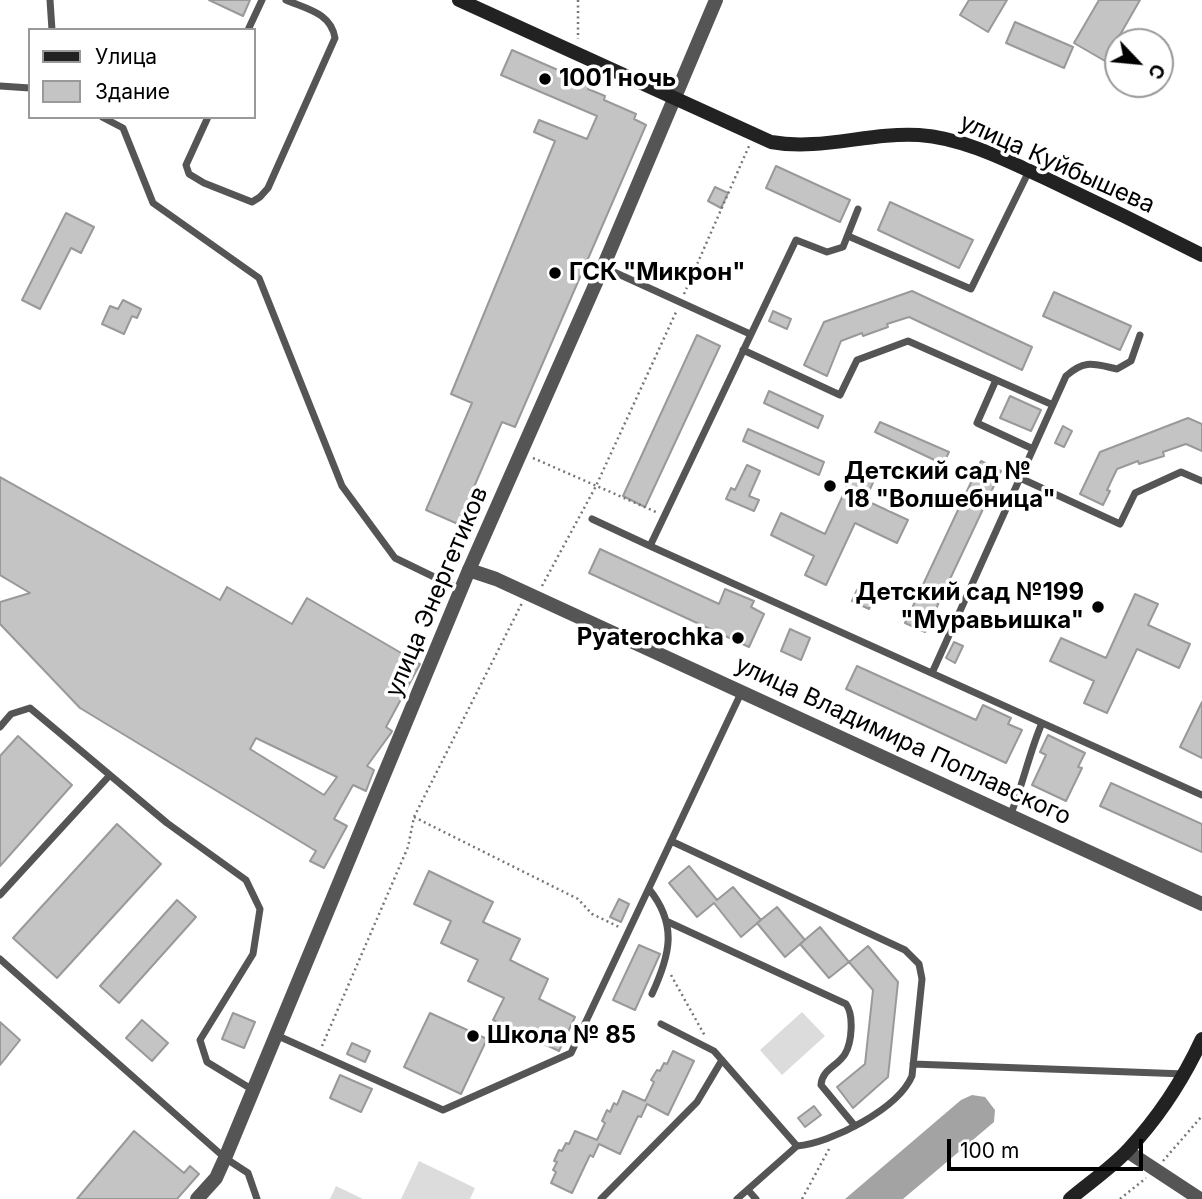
<!DOCTYPE html>
<html>
<head>
<meta charset="utf-8">
<style>
  body { margin:0 }
  #map { position:relative; width:1202px; height:1199px; overflow:hidden; background:#fff; font-family:Inter,sans-serif }
  canvas { display:block }
  .legend { position:absolute; left:28px; top:28px; width:228px; height:91px; box-sizing:border-box; background:#fff; border:2px solid #999; margin:0; padding:9px 12px; list-style:none; font-size:21px; color:#000 }
  .legend li { display:flex; align-items:center; gap:14px; height:35px }
  .legend b { width:35px; border:2px solid #999 }
  .north { position:absolute; left:1104px; top:28px; width:70px; height:70px; box-sizing:border-box; background:#fff; border:2px solid #999; border-radius:50%; rotate:116deg; font-size:19px; font-weight:700; line-height:28px; text-align:center; color:#000 }
  .north::after { content:''; display:block; margin:auto; width:24px; height:32px; background:#000; clip-path:polygon(50% 0,100% 100%,50% 72%,0 100%) }
  .scale { position:absolute; left:947px; top:1139px; width:196px; height:32px; box-sizing:border-box; border:4px solid #000; border-top:0; padding-left:9px; font-size:21px; line-height:24px; white-space:nowrap; color:#000; -webkit-text-stroke:5px #fff; paint-order:stroke }
</style>
</head>
<body>
<div id="map">
<canvas width="1202" height="1199"></canvas>
<ul class="legend">
<li><b style="height:9px;background:#222"></b>Улица</li>
<li><b style="height:19px;background:#c4c4c4"></b>Здание</li>
</ul>
<div class="north">С</div>
<div class="scale">100 m</div>
</div>
<script>
const ctx = document.querySelector('canvas').getContext('2d');
ctx.lineJoin = 'round';
function fillPath(path, color) { ctx.fillStyle = color; ctx.fill(path, 'evenodd'); }
function strokePath(path, color, width, dash) { ctx.strokeStyle = color; ctx.lineWidth = width; ctx.lineCap = dash ? 'butt' : 'round'; ctx.setLineDash(dash || []); ctx.stroke(path); }
function label(font, color, halo, rows, align = 'center') {
  ctx.font = font + ' Inter,sans-serif'; ctx.lineWidth = 7; ctx.setLineDash([]); ctx.textBaseline = 'middle'; ctx.strokeStyle = halo; ctx.fillStyle = color; for (const [text, x, y, turn = 0] of rows) {
    ctx.save(); ctx.translate(x, y); ctx.rotate((+turn || 0) * Math.PI / 180); ctx.textAlign = isNaN(turn) ? turn : align; if (halo) ctx.strokeText(text, 0, 0); ctx.fillText(text, 0, 0); ctx.restore();
  }
}
fillPath(new Path2D(`
  M802 1012 825 1036 782 1075 760 1050Z
  M419 1161 475 1188 470 1199H401Z
  M336 1186 363 1199H330Z`), '#dcdcdc');
fillPath(new Path2D(`
  M972 1095 985 1097 995 1110 994 1122 903 1199H845L961 1100Z`), '#a3a3a3');
const building = new Path2D(`
  M209 0H250L243 16Z
  M969 0H1007L988 32 960 15Z
  M1099 0H1140L1105 61 1074 43Z
  M1015 22 1073 47 1064 68 1006 43Z
  M512 50 590 84 588 89 605 96 604 100 636 114 634 119 646 125 515 427 502 422 458 524 426 510 472 403 451 394 555 141 534 132 539 120 587 139 597 116 501 75Z
  M776 166 850 200 840 222 766 188Z
  M715 187 728 193 721 208 708 201Z
  M890 202 973 240 959 268 878 230Z
  M66 213 94 227 81 253 71 248 40 309 22 300Z
  M912 291 1032 347 1022 370 909 317 887 324 888 327 863 336 862 333 841 341 827 376 804 365 824 322Z
  M1054 292 1131 326 1120 350 1043 316Z
  M123 300 141 309 137 318 132 316 124 334 102 324 110 306 118 309Z
  M773 311 791 319 787 329 769 321Z
  M697 335 720 346 645 507 623 496Z
  M769 391 823 416 818 428 764 403Z
  M1010 396 1041 410 1031 431 1000 418Z
  M1188 418 1202 424V451L1186 444 1163 452 1164 456 1139 464 1138 461 1117 469 1107 490 1110 491 1103 505 1080 494 1100 452Z
  M880 422 949 452 943 464 875 432Z
  M1063 426 1072 431 1064 447 1055 443Z
  M748 429 824 462 819 475 743 441Z
  M981 461 1001 471 925 632 905 623Z
  M747 465 760 471 749 496 759 500 754 511 726 499 731 488 735 490Z
  M856 467 876 476 865 500 908 520 897 543 855 523 826 585 805 575 814 556 771 535 781 513 825 534Z
  M0 477 220 600 227 587 292 624 307 598 420 664 386 727 392 731 391 733 367 766 374 770 366 791 353 785 334 819 347 826 324 868 310 861 316 851 80 708 0 624V602L30 593 0 575ZM256 738 337 777 324 795 250 749Z
  M600 549 719 604 725 589 754 601 751 607 764 614 749 647 589 573Z
  M857 590 874 598 869 609 852 601Z
  M1135 594 1158 604 1148 625 1190 644 1179 668 1137 649 1107 713 1084 703 1094 681 1050 661 1061 638 1106 658Z
  M790 629 810 638 801 660 781 651Z
  M954 642 963 646 955 663 946 658Z
  M857 666 976 720 983 705 1011 718 1008 724 1022 730 1006 763 846 689Z
  M1202 702V758L1180 747Z
  M1048 735 1085 753 1078 767 1082 768 1066 801 1032 785 1046 755 1040 752Z
  M18 736 72 785 0 866V756Z
  M1111 783 1202 824V852L1100 806Z
  M117 824 161 864 57 978 13 938Z
  M689 866 717 900 733 887 761 920 741 937 714 903 697 917 669 883Z
  M429 871 493 902 483 922 520 939 510 960 548 979 539 999 575 1017 559 1051 493 1020 504 998 468 981 478 960 441 943 451 921 414 904Z
  M619 899 629 904 621 922 610 917Z
  M177 900 196 917 119 1003 100 986Z
  M777 907 805 940 785 957 757 923Z
  M820 927 849 962 829 978 800 944Z
  M639 945 660 954 635 1010 613 1000Z
  M868 946 898 982 888 1077 853 1108 837 1087 865 1064 873 990 849 962Z
  M233 1013 255 1022 244 1048 222 1039Z
  M430 1013 487 1039 461 1094 404 1067Z
  M142 1020 168 1043 152 1061 126 1038Z
  M0 1022 20 1040 0 1065Z
  M352 1043 370 1051 365 1062 347 1054Z
  M673 1051 694 1061 668 1115 647 1104 641 1117 638 1116 620 1154 599 1144 593 1157 590 1155 572 1193 551 1183 556 1172 553 1170 557 1162 554 1161 559 1150 562 1151 566 1143 569 1144 575 1131 597 1140 605 1123 602 1121 607 1110 610 1112 614 1103 617 1105 623 1091 645 1101 654 1082 651 1080 657 1070 660 1071 664 1063 667 1064Z
  M340 1075 372 1089 361 1112 330 1098Z
  M814 1106 821 1115 805 1127 798 1118Z
  M134 1131 184 1173 190 1166 199 1174 177 1199H77Z`);
fillPath(building, '#c4c4c4');
strokePath(building, '#999', 2);
strokePath(new Path2D(`
  M578 0V39
  M684 294 749 146
  M533 458 656 512
  M542 586 596 486 677 310
  M414 817 578 899 592 914 619 927
  M671 975 705 1036
  M322 1046 408 847 414 817 522 603
  M1163 1161 1202 1116
  M802 1199 829 1149
  M1120 1199 1146 1178`), '#777', 2.5, [2, 3.5]);
strokePath(new Path2D(`
  M50 0 52 30
  M248 30 262 0
  M0 86 30 88
  M102 117 123 128 153 203 259 278 342 486 395 558 461 590
  M208 117 186 165 189 174 204 183 252 202 260 197 268 188 335 38C331 13 307 9 286 0
  M848 236 971 289 1029 171
  M603 267 750 334
  M743 350 840 395 857 360 908 341 1053 405
  M996 380 977 423 1033 449
  M1020 478 1120 524 1135 493 1181 472 1202 481
  M592 519 650 546 796 240 827 252 843 247 858 209
  M650 546 1202 795
  M932 673 1066 376C1085 359 1094 364 1117 369L1131 361 1140 335
  M0 727 11 714 30 708 167 823 246 880 260 909 253 954 200 1040 207 1062 253 1090
  M1010 816C1023 785 1029 753 1042 723
  M649 889C678 925 670 955 652 994
  M0 895 110 775
  M666 921 846 1004C854 1015 852 1042 845 1054 838 1066 822 1069 821 1085L855 1126
  M0 959 225 1158 248 1173 257 1199
  M661 1024 714 1051 797 1146C831 1143 898 1109 912 1076L922 979 919 964 905 950 671 841
  M276 1035 443 1110 571 1053 742 691
  M913 1064 1185 1074
  M748 1190 756 1199
  M601 1199 697 1102 722 1060
  M737 1199 797 1146`), '#555', 7);
strokePath(new Path2D(`
  M1127 1151 1200 1199
  M197 1199 216 1178 225 1158 469 570 603 267 716 0`), '#555', 14);
strokePath(new Path2D(`
  M469 570 496 579 1202 904`), '#555', 14);
strokePath(new Path2D(`
  M459 0 771 142C821 151 869 132 919 135 964 138 1008 161 1049 180 1100 204 1151 229 1202 255
  M1070 1199C1089 1183 1111 1168 1128 1150 1159 1117 1183 1080 1202 1039`), '#222', 14);
for (const [x, y, r, color] of [
  [545,79,7,"#000"],
  [555,273,7,"#000"],
  [830,486,7,"#000"],
  [1098,607,7,"#000"],
  [738,638,7,"#000"],
  [473,1036,7,"#000"]
]) { const dot = new Path2D(); dot.arc(x, y, r, 0, 2 * Math.PI); ctx.fillStyle = color; ctx.fill(dot); strokePath(dot, '#fff', 2.5); }
label('bold 24px', '#000', '#fff', [
  ["1001 ночь",559,79],
  ["ГСК \"Микрон\"",569,273],
  ["Детский сад №",844,472],
  ["18 \"Волшебница\"",844,500],
  ["Детский сад №199",1084,593,"right"],
  ["\"Муравьишка\"",1084,621,"right"],
  ["Pyaterochka",724,638,"right"],
  ["Школа № 85",487,1036]
], 'left');
label('24px', '#000', '#fff', [
  ["улица Куйбышева",1057,164,24],
  ["улица Энергетиков",437,592,-67],
  ["улица Владимира Поплавского",903,741,25]
]);
</script>
</body>
</html>
